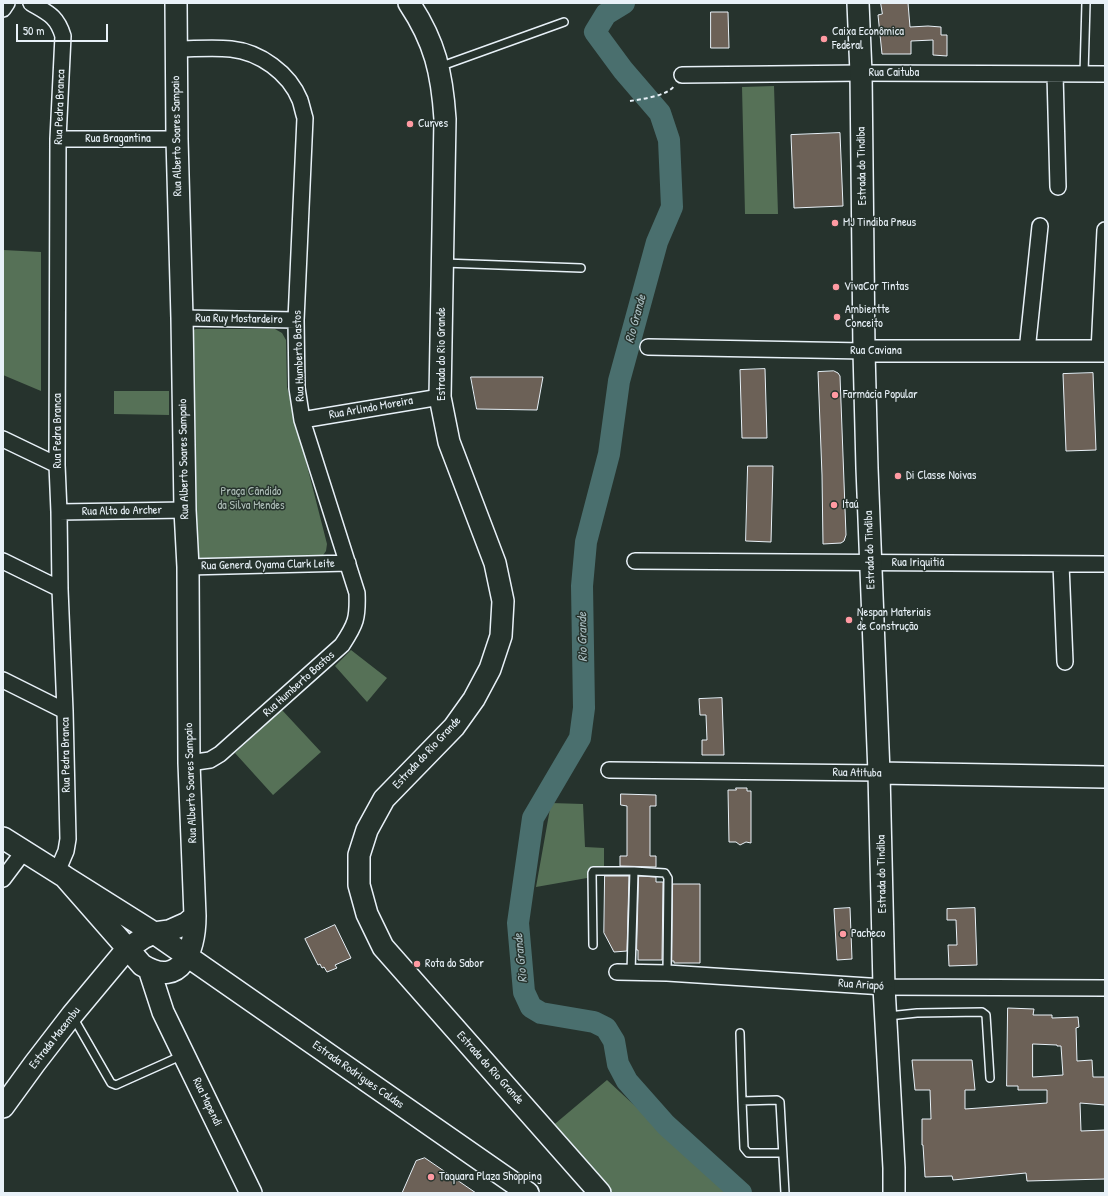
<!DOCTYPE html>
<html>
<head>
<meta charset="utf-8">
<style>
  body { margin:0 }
  #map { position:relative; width:1108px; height:1196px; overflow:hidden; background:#26332d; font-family:"Patrick Hand",sans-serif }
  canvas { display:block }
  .frame { position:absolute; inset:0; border:4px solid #e8f1f8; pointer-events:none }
  .scale { position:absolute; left:16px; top:24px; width:92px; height:18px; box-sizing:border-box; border:2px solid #e8f1f8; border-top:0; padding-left:5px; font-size:12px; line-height:14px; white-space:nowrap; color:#e8f1f8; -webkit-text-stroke:3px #26332d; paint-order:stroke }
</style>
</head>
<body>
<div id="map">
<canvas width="1108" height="1196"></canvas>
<div class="frame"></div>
<div class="scale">50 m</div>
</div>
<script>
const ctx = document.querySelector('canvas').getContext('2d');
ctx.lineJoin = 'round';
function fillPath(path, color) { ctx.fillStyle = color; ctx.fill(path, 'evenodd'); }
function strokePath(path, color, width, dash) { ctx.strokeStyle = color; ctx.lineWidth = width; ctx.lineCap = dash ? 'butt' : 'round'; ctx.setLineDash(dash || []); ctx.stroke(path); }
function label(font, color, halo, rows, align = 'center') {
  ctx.font = font + ' "Patrick Hand",sans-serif'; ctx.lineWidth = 3; ctx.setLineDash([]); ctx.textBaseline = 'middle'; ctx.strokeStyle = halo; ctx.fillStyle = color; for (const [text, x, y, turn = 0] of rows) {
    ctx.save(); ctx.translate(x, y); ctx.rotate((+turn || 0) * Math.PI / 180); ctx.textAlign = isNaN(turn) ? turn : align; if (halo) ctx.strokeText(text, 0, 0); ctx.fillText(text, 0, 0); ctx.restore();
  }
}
fillPath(new Path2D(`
  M774 86 778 214H745L742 87Z
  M3 250 41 252V391L3 375Z
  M196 329H275L282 333 286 340 287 387 327 544 326 551 321 558 203 562 195 559 190 331Z
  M114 391H169V415L114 414Z
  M351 650 387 678 367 702 335 666Z
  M282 710 321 752 273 795 235 753Z
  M551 803 583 804 585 847 604 848V875L536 887Z
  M607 1080 728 1192 608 1193 550 1128Z`), '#567157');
strokePath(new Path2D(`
  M624 3 606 14 595 32 623 70 660 113 669 140 672 207 657 242 619 381 609 454 586 542 582 586 584 708 580 738 533 818 518 923 524 992 531 1007 541 1013 594 1022 606 1028 614 1041 618 1064 627 1081 666 1125 741 1193`), '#4a6f6e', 22);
const building = new Path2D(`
  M881 3H908L910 27 928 26 941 27V35H947V56L933 55V40L911 41V54H882L878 15 882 14Z
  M711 12H728L729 48H711Z
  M840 133 843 206 794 208 791 135Z
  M765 369 767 438H742L740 370Z
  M834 371 838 373 840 376 846 535 844 541 841 543 823 544 822 475 818 372Z
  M1093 373 1096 450 1066 451 1063 374Z
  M471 377H543L537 410 477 409Z
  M748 466H773L771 542 746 541Z
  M722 698 724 755H702V740H707L706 715H700L699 699Z
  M736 788H747V791H751V843L746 842 740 845 736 842H729L728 790H736Z
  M621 794 656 795V806H650V856H656V867L620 866V856H627V806L621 805Z
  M605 876H629L627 951 614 952 604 933Z
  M639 876 656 877V882H663L662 960H638V950H637Z
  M673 884H700V963H674V961H672Z
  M850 908 852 959 837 960 834 909Z
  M975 908 977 965 949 966 948 945H957L956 920H947V909Z
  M335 925 351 958 335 965 337 968 327 972 324 967 322 968 320 964 318 965 305 939Z
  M1008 1008 1034 1009 1033 1015H1052V1018L1078 1017 1079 1027 1076 1028 1077 1061 1092 1060 1093 1077H1105V1105L1080 1103 1081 1131 1105 1130V1179L1027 1181 1026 1173 953 1180 952 1176 925 1177 923 1145H922V1119H931L930 1090H915L912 1060H972L975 1090H965V1109L1047 1103V1090H1018V1086H1007ZM1033 1044 1057 1045V1046H1061L1063 1075 1033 1077Z
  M425 1158 476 1193H402L416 1161Z`);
fillPath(building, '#6c6157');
strokePath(building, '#e8f1f8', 1);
const lane = new Path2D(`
  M439 67 564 22
  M1084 74 1086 3
  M444 263 581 268
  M593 945 592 873 593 871H634L665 873 668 878 667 973
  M631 972 634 871
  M888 1016 917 1013 982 1012 986 1015 990 1078
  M73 1017 111 1083 116 1085 183 1055
  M740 1033 742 1101
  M782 1153H748L744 1148 742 1101 777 1100 780 1102 785 1193`);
const street = new Path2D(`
  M31 3C48 13 57 16 63 36L58 139 57 465 59 512 60 589 65 711 68 839 66 851 57 872
  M3 9 7 3
  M176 49C194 49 213 47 231 49 260 52 289 73 300 100 302 106 303 112 305 118L296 320 297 388 302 420 357 593C358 618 356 624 342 645L220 754 210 760 189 763
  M1055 74 1058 187
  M682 75 861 73 1105 74
  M58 139H177
  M182 318 296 320
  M648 347 864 351
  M1027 351 1040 226
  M1099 351 1105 230
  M302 420 440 397
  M3 439 57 465
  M59 512 185 510
  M3 561 60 589
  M635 561 1105 564
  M1061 564 1065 662
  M188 567 348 563
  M3 680 65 711
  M609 770 879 773
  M3 879 24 851
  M617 972 667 973 884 987 1105 988`);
const secondary = new Path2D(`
  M409 3C435 42 442 73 445 119L440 397 449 442 495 563 503 601 501 636 490 669 474 699 454 727 384 799 367 830 359 855V885L367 914 383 947 600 1193
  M858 3 861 73 864 351 867 468 879 773 884 987 894 1168V1193
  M864 351H1105
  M879 773 1105 777
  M3 838 154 933 528 1193
  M64 876 142 965C182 990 195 948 195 916L189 763 188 567 185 510 182 318 177 139 176 3
  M149 969 163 1012 251 1193
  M3 1107 35 1063 72 1015 127 949 143 938 154 933 169 931 187 923 195 916`);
strokePath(lane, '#e8f1f8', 10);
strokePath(street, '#e8f1f8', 18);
strokePath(secondary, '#e8f1f8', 24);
strokePath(new Path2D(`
  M630 101C642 99 668 96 675 85`), '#e8f1f8', 2, [4, 3]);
strokePath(lane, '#26332d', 7);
strokePath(street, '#26332d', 15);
strokePath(secondary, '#26332d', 21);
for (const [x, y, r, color] of [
  [824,39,4,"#ff9aa2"],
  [410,124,4,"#ff9aa2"],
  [835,223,4,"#ff9aa2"],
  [836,287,4,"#ff9aa2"],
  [837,317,4,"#ff9aa2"],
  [835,395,4,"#ff9aa2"],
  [898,476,4,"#ff9aa2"],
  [834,505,4,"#ff9aa2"],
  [849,620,4,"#ff9aa2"],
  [843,934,4,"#ff9aa2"],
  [417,964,4,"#ff9aa2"],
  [431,1177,4,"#ff9aa2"]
]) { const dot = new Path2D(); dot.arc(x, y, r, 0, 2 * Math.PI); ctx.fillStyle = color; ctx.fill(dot); strokePath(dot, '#26332d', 1.5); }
label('12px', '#e8f1f8', '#26332d', [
  ["Caixa Econômica",832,32],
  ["Federal",832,46],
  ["Curves",418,124],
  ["MJ Tindiba Pneus",843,223],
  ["VivaCor Tintas",844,287],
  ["Ambientte",845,310],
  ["Conceito",845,324],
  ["Farmácia Popular",843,395],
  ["Di Classe Noivas",906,476],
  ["Itaú",842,505],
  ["Nespan Materiais",857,613],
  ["de Construção",857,627],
  ["Pacheco",851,934],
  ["Rota do Sabor",425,964],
  ["Taquara Plaza Shopping",439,1177]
], 'left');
label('12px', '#e8f1f8', '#26332d', [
  ["Rua Caituba",894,73],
  ["Rua Pedra Branca",60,107,-88],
  ["Rua Alberto Soares Sampaio",177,136,-91],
  ["Rua Bragantina",118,139],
  ["Estrada do Tindiba",862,166,-91],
  ["Rua Ruy Mostardeiro",239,319,1],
  ["Rua Caviana",876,351],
  ["Estrada do Rio Grande",442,354,-90],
  ["Rua Humberto Bastos",299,356,-92],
  ["Rua Arlindo Moreira",371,408,-10],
  ["Rua Pedra Branca",58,431,-90],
  ["Rua Alberto Soares Sampaio",184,459,-91],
  ["Rua Alto do Archer",122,511,-1],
  ["Estrada do Tindiba",870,550,-92],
  ["Rua Iriquitiá",918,563],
  ["Rua General Oyama Clark Leite",268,565,-1],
  ["Rua Humberto Bastos",299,684,-42],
  ["Estrada do Rio Grande",427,753,-47],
  ["Rua Pedra Branca",66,755,-91],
  ["Rua Atituba",857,773,1],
  ["Rua Alberto Soares Sampaio",191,783,-92],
  ["Estrada do Tindiba",882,874,-91],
  ["Rua Ariapó",861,985,4],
  ["Estrada Macembu",55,1038,-52],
  ["Estrada do Rio Grande",490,1068,48],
  ["Estrada Rodrigues Caldas",358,1075,35],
  ["Rua Mapendi",207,1102,64]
]);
label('12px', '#aebeb8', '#26332d', [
  ["Praça Cândido",251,492],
  ["da Silva Mendes",251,506]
]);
label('italic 13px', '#a9bdc1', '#26332d', [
  ["Rio Grande",636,319,-75],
  ["Rio Grande",583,637,-91],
  ["Rio Grande",521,958,-96]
]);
</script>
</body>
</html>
